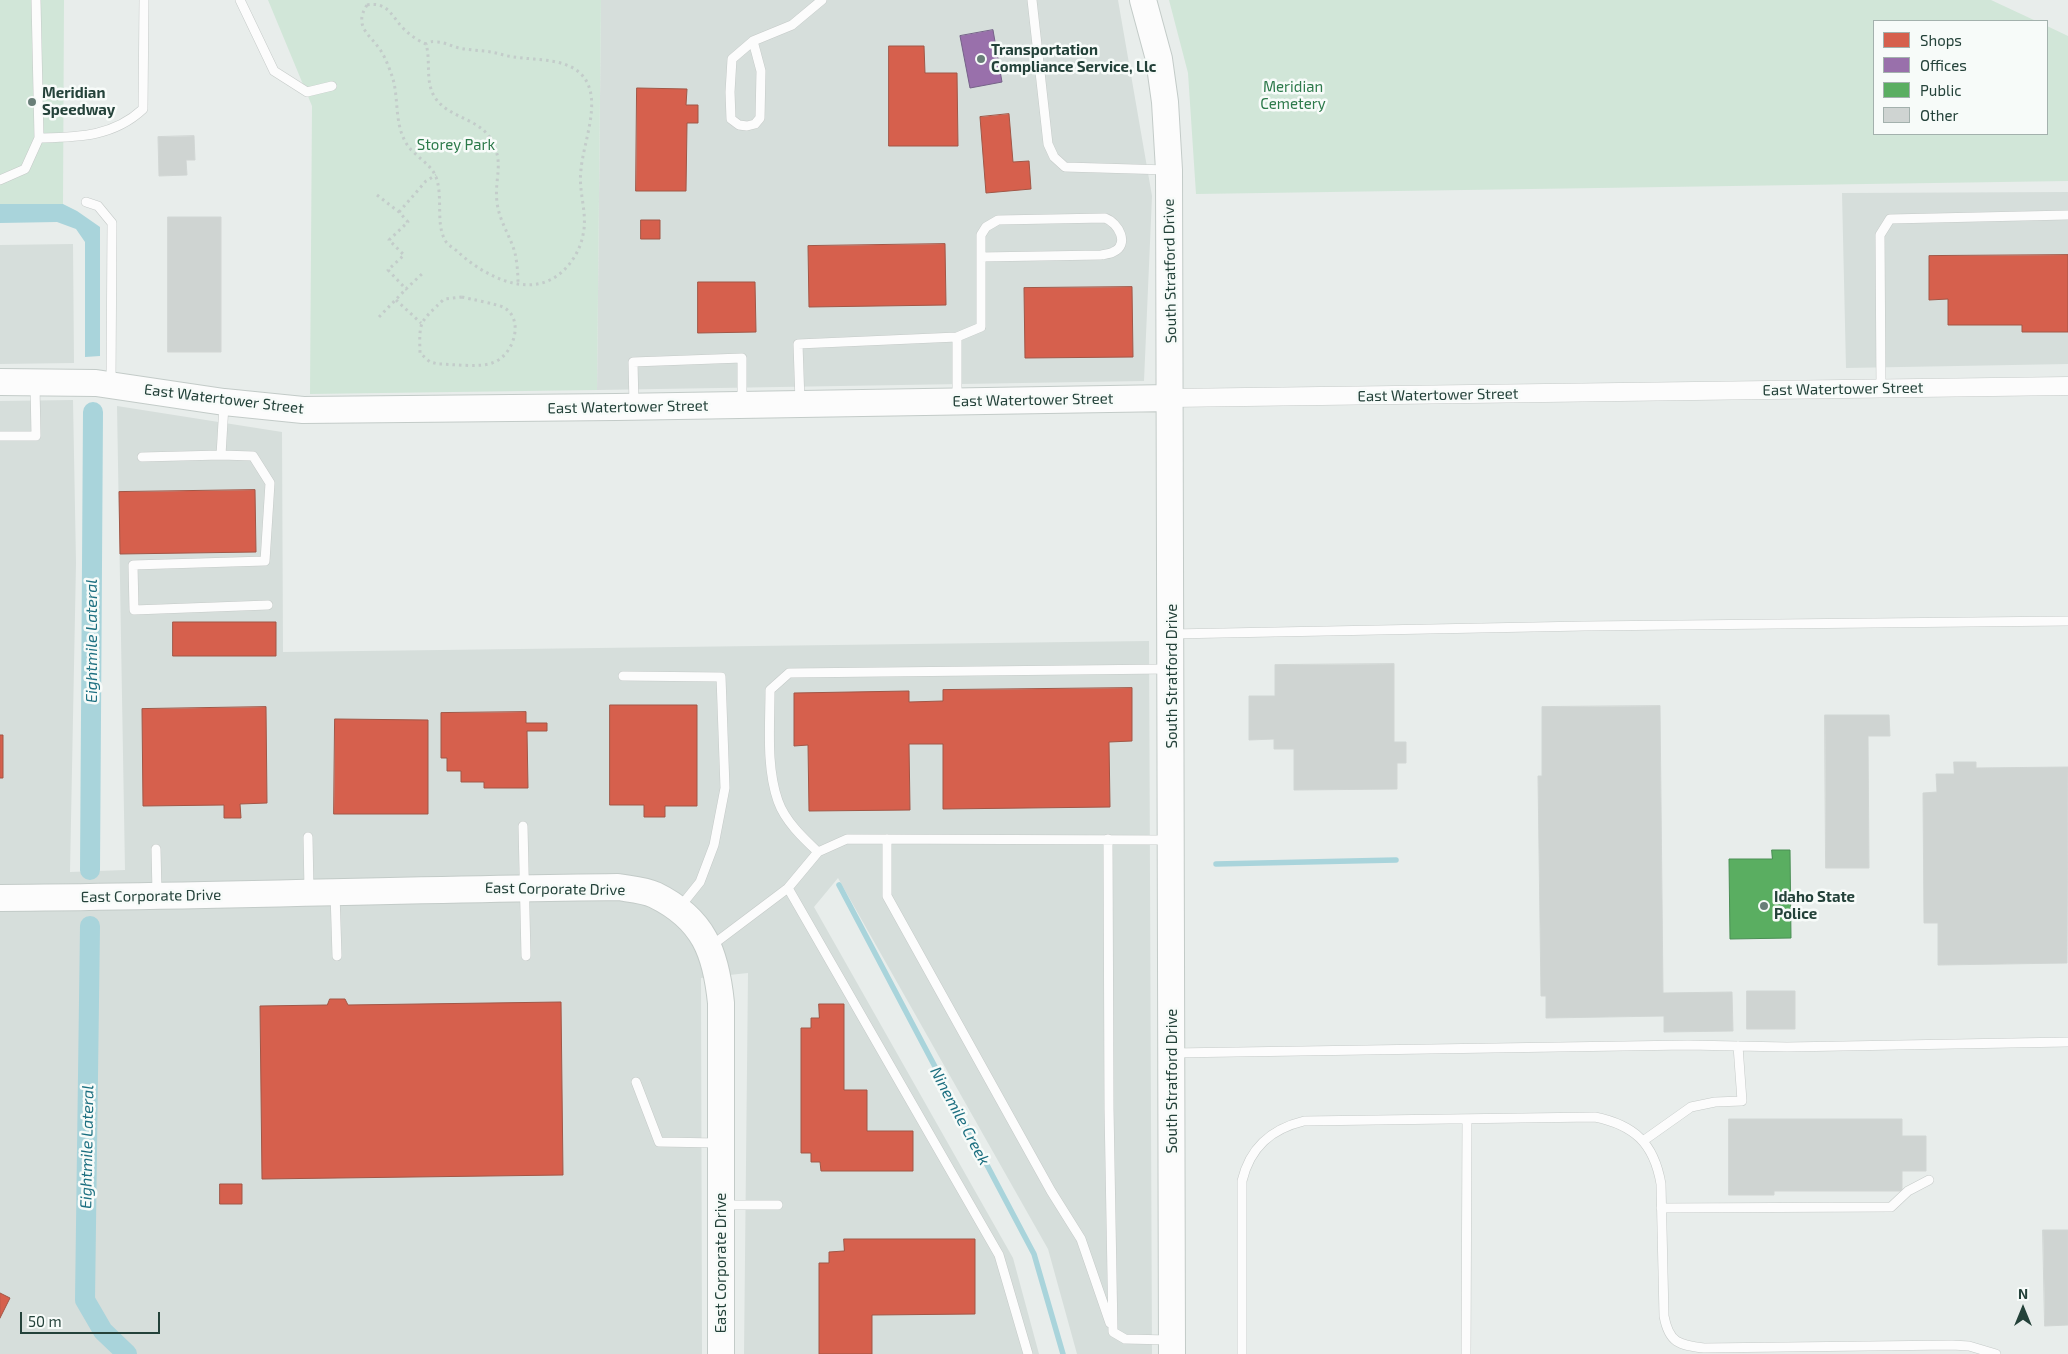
<!DOCTYPE html>
<html>
<head>
<meta charset="utf-8">
<style>
  body { margin:0 }
  #map { position:relative; width:2068px; height:1354px; overflow:hidden; background:#e8edeb; font-family:"Exo 2",sans-serif }
  canvas { display:block }
  .legend { position:absolute; left:1873px; top:20px; width:175px; height:115px; box-sizing:border-box; background:#f7fbf9; border:1px solid #a3b1ad; margin:0; padding:6px 9px; list-style:none; font-size:15px; color:#24423a }
  .legend li { display:flex; align-items:center; gap:10px; height:25px }
  .legend b { width:25px; border:1px solid #a3b1ad }
  .north { position:absolute; left:1998px; top:1284px; width:50px; height:50px; -webkit-text-stroke:4px #f7fbf9; paint-order:stroke; rotate:0deg; font-size:14px; font-weight:700; line-height:20px; text-align:center; color:#24423a }
  .north::after { content:''; display:block; margin:auto; width:18px; height:22px; background:#24423a; clip-path:polygon(50% 0,100% 100%,50% 72%,0 100%) }
  .scale { position:absolute; left:20px; top:1312px; width:140px; height:22px; box-sizing:border-box; border:2px solid #24423a; border-top:0; padding-left:6px; font-size:15px; line-height:18px; white-space:nowrap; color:#24423a; -webkit-text-stroke:4px #f7fbf9; paint-order:stroke }
</style>
</head>
<body>
<div id="map">
<canvas width="2068" height="1354"></canvas>
<ul class="legend">
<li><b style="height:14px;background:#d6604d"></b>Shops</li>
<li><b style="height:14px;background:#9970ab"></b>Offices</li>
<li><b style="height:14px;background:#5aae61"></b>Public</li>
<li><b style="height:14px;background:#cfd4d2"></b>Other</li>
</ul>
<div class="north">N</div>
<div class="scale">50 m</div>
</div>
<script>
const ctx = document.querySelector('canvas').getContext('2d');
ctx.lineJoin = 'round';
function fillPath(path, color) { ctx.fillStyle = color; ctx.fill(path, 'evenodd'); }
function strokePath(path, color, width, dash) { ctx.strokeStyle = color; ctx.lineWidth = width; ctx.lineCap = dash ? 'butt' : 'round'; ctx.setLineDash(dash || []); ctx.stroke(path); }
function label(font, color, halo, rows, align = 'center') {
  ctx.font = font + ' "Exo 2",sans-serif'; ctx.lineWidth = 5; ctx.setLineDash([]); ctx.textBaseline = 'middle'; ctx.strokeStyle = halo; ctx.fillStyle = color; for (const [text, x, y, turn = 0] of rows) {
    ctx.save(); ctx.translate(x, y); ctx.rotate((+turn || 0) * Math.PI / 180); ctx.textAlign = isNaN(turn) ? turn : align; if (halo) ctx.strokeText(text, 0, 0); ctx.fillText(text, 0, 0); ctx.restore();
  }
}
fillPath(new Path2D(`
  M601 0H1118L1152 196 1144 381 597 390Z
  M2068 192V364L1846 368 1842 193Z
  M73 244 74 363 0 364V245Z
  M73 400 76 563 70 872 125 870 117 406 282 432 283 652 1149 641 1152 1354H1077L1048 1249 838 878 814 907 1013 1258 1039 1354H744L748 973 701 978 702 1354H0V401Z`), '#d6dedb');
fillPath(new Path2D(`
  M0 0H64L63 204H0Z
  M268 0H601L597 390 310 394 312 106Z
  M1169 0H1991L2036 21H1874V134H2047V26L2068 36V181L1196 194 1188 73Z`), '#d1e6d8');
fillPath(new Path2D(`
  M0 204H63L77 211 100 227V356L85 357V242L76 229 57 222 0 223Z`), '#a9d4db');
const shops = new Path2D(`
  M889 46H924L925 73H957L958 146H889Z
  M637 88 687 89 686 105H698V123H687L686 191H636Z
  M1009 114 1013 162 1029 161 1031 189 986 193 980 117Z
  M641 220H660V239H641Z
  M945 244 946 305 809 307 808 246Z
  M2068 255V332H2022V325H1948V299L1929 300V256Z
  M698 282H755L756 332 698 333Z
  M1132 287 1133 357 1025 358 1024 288Z
  M255 490 256 552 120 554 119 492Z
  M173 622H276V656H173Z
  M1132 688V741L1109 742 1110 807 943 809V744H909L910 810 809 811 808 745 794 746V693L909 691V702L943 701V690Z
  M610 705H697V806H665V817H644V805H610Z
  M266 707 267 803 240 804 241 818H224V805L143 806 142 709Z
  M526 712V723H547V731H527L528 788H484V782H461V771H447V758H441V713Z
  M335 719 428 720V814H334Z
  M0 735H3V778H0Z
  M330 999H345L348 1005 561 1002 563 1175 262 1179 260 1006 327 1005Z
  M819 1004H844V1090H867V1131H913V1171H821L820 1162H811V1153H801V1028H811V1018H819Z
  M220 1184H242V1204H220Z
  M844 1239H975V1314L872 1315V1354H819V1263H829V1252L844 1251Z
  M0 1293 10 1298 0 1318Z`);
fillPath(shops, '#d6604d');
strokePath(shops, '#a15747', 1);
const offices = new Path2D(`
  M993 30 1002 82 970 88 960 36Z`);
fillPath(offices, '#9970ab');
strokePath(offices, '#766289', 1);
const public = new Path2D(`
  M1772 850H1790L1791 938 1730 939 1729 859H1772Z`);
fillPath(public, '#5aae61');
strokePath(public, '#4a8e55', 1);
strokePath(new Path2D(`
  M1216 864 1396 860
  M839 885 1034 1254 1063 1354`), '#a9d4db', 5.5);
strokePath(new Path2D(`
  M90 870 93 412
  M90 926 85 1300 103 1331 127 1354`), '#a9d4db', 20);
const building = new Path2D(`
  M194 136 195 160H186L187 175 159 176 158 137Z
  M168 217H221V352H168Z
  M1394 664V742H1406V763H1397V789L1294 790V749H1274V739L1249 740V696H1275V665Z
  M1660 706 1663 993 1732 992 1733 1031 1664 1032V1016L1546 1018V996H1541L1538 776H1542V707Z
  M1825 715H1889L1890 736H1868L1869 868H1826Z
  M1954 762H1976V768L2068 767 2067 963 1938 965V923H1924L1923 793 1937 792 1936 774H1954Z
  M1747 991H1795V1029H1747Z
  M1729 1119H1902V1136H1926V1171H1902V1191H1774V1195H1729Z
  M2043 1230H2068V1325L2045 1326Z`);
fillPath(building, '#cfd4d2');
strokePath(building, '#d1d6d4', 1);
const lane = new Path2D(`
  M240 0 274 71 307 92 332 86
  M1032 0 1048 144 1054 157 1065 167 1168 170
  M753 41 761 71 760 118 755 124 747 126 739 125 731 119 730 92 732 59 753 41 792 25 822 0
  M39 138C78 137 113 137 143 109L144 0
  M0 180 25 169 39 138 36 0
  M86 202 98 206 112 223 111 383
  M957 337 981 327V235L986 227 998 220 1105 218C1119 223 1130 245 1113 252 1110 254 1105 254 1101 255L981 257
  M1881 389 1880 235 1890 219 2068 215
  M800 402 798 344 957 337V399
  M634 405 633 362 742 358V402
  M0 436H36L35 385
  M221 455 253 456 270 483 265 561 133 565 134 610 268 605
  M142 457 221 455 224 405
  M1172 634 1585 626 2068 621
  M623 676 721 677 725 788 714 845 700 882 680 907
  M523 826 526 956
  M308 837 309 891
  M887 839V896L1051 1191 1081 1239 1110 1323
  M1108 839 1109 1108 1113 1332 1125 1339 1170 1340
  M156 849 157 893
  M818 852C803 838 785 821 778 801 766 767 770 726 770 690L789 673 1168 669
  M788 888 818 852 847 839 1168 840
  M335 893 337 956
  M711 946 788 888 999 1255 1028 1354
  M1173 1053 1688 1045 1787 1047 2068 1042
  M636 1082 659 1142 718 1143
  M1643 1141 1691 1107 1715 1102 1742 1101 1738 1046
  M723 1205H778
  M1661 1208 1891 1207 1908 1191 1929 1180
  M1242 1354V1181C1250 1147 1271 1129 1304 1121L1595 1117C1634 1125 1654 1143 1661 1184L1664 1316C1669 1343 1679 1345 1704 1348L1952 1345 1969 1346 1996 1354
  M1466 1354 1467 1119`);
const street = new Path2D(`
  M1171 398 2068 386`);
const secondary = new Path2D(`
  M1143 0 1159 59 1165 102 1169 170 1172 1354
  M0 382 96 383 224 402 303 410 616 407 1171 398
  M0 898C206 897 412 889 618 887 630 889 645 890 655 895 704 919 716 953 721 1003V1354`);
strokePath(lane, '#c5cac8', 10);
strokePath(street, '#c5cac8', 19);
strokePath(secondary, '#c3cbc8', 28);
strokePath(new Path2D(`
  M367 5C353 27 370 34 381 51 386 59 390 70 393 79 399 101 394 126 408 146 416 157 431 164 436 177 443 196 436 221 444 238 446 244 452 247 457 251 479 272 519 295 550 280 567 272 580 252 583 235 588 213 578 192 581 170 583 142 604 97 581 74 562 55 525 62 500 54 486 50 473 51 459 48 451 46 444 42 437 42 432 41 429 42 426 44
  M367 5C389 1 392 18 405 30 411 36 419 41 426 44 431 61 425 80 434 96 447 118 477 117 491 139 505 163 494 178 497 202 499 221 510 235 515 253 517 262 518 273 518 283
  M377 195 399 212 408 222 389 240 404 255 388 270 406 289 424 272
  M399 212 426 181 436 175
  M462 297C470 299 496 304 503 307 526 319 513 357 492 363 479 368 453 364 438 364L430 362 420 353C419 319 420 323 444 299Z
  M396 300 421 323
  M379 317 406 289`), '#c3ccca', 3, [2.5, 4]);
strokePath(lane, '#fcfcfc', 9);
strokePath(street, '#fcfcfc', 18);
strokePath(secondary, '#fcfcfc', 26);
for (const [x, y, r, color] of [
  [981,59,5,"#697e78"],
  [32,102,5,"#697e78"],
  [1764,906,5,"#697e78"]
]) { const dot = new Path2D(); dot.arc(x, y, r, 0, 2 * Math.PI); ctx.fillStyle = color; ctx.fill(dot); strokePath(dot, '#f7fbf9', 2); }
label('bold 15px', '#24423a', '#f7fbf9', [
  ["Transportation",991,50],
  ["Compliance Service, Llc",991,67],
  ["Meridian",42,93],
  ["Speedway",42,110],
  ["Idaho State",1774,897],
  ["Police",1774,914]
], 'left');
label('15px', '#2d7a4b', '#f7fbf9', [
  ["Meridian",1293,87],
  ["Cemetery",1293,104],
  ["Storey Park",456,145]
]);
label('15px', '#24423a', '#f7fbf9', [
  ["South Stratford Drive",1170,271,-91],
  ["East Watertower Street",1843,389,-1],
  ["East Watertower Street",1438,395,-1],
  ["East Watertower Street",224,399,7],
  ["East Watertower Street",1033,400,-1],
  ["East Watertower Street",628,407,-1],
  ["South Stratford Drive",1172,676,-90],
  ["East Corporate Drive",555,889,1],
  ["East Corporate Drive",151,896,-1],
  ["South Stratford Drive",1172,1081,-90],
  ["East Corporate Drive",721,1263,-90]
]);
label('italic 16px', '#1c6f80', '#f7fbf9', [
  ["Eightmile Lateral",92,641,-90],
  ["Ninemile Creek",960,1116,62],
  ["Eightmile Lateral",87,1147,-89]
]);
</script>
</body>
</html>
